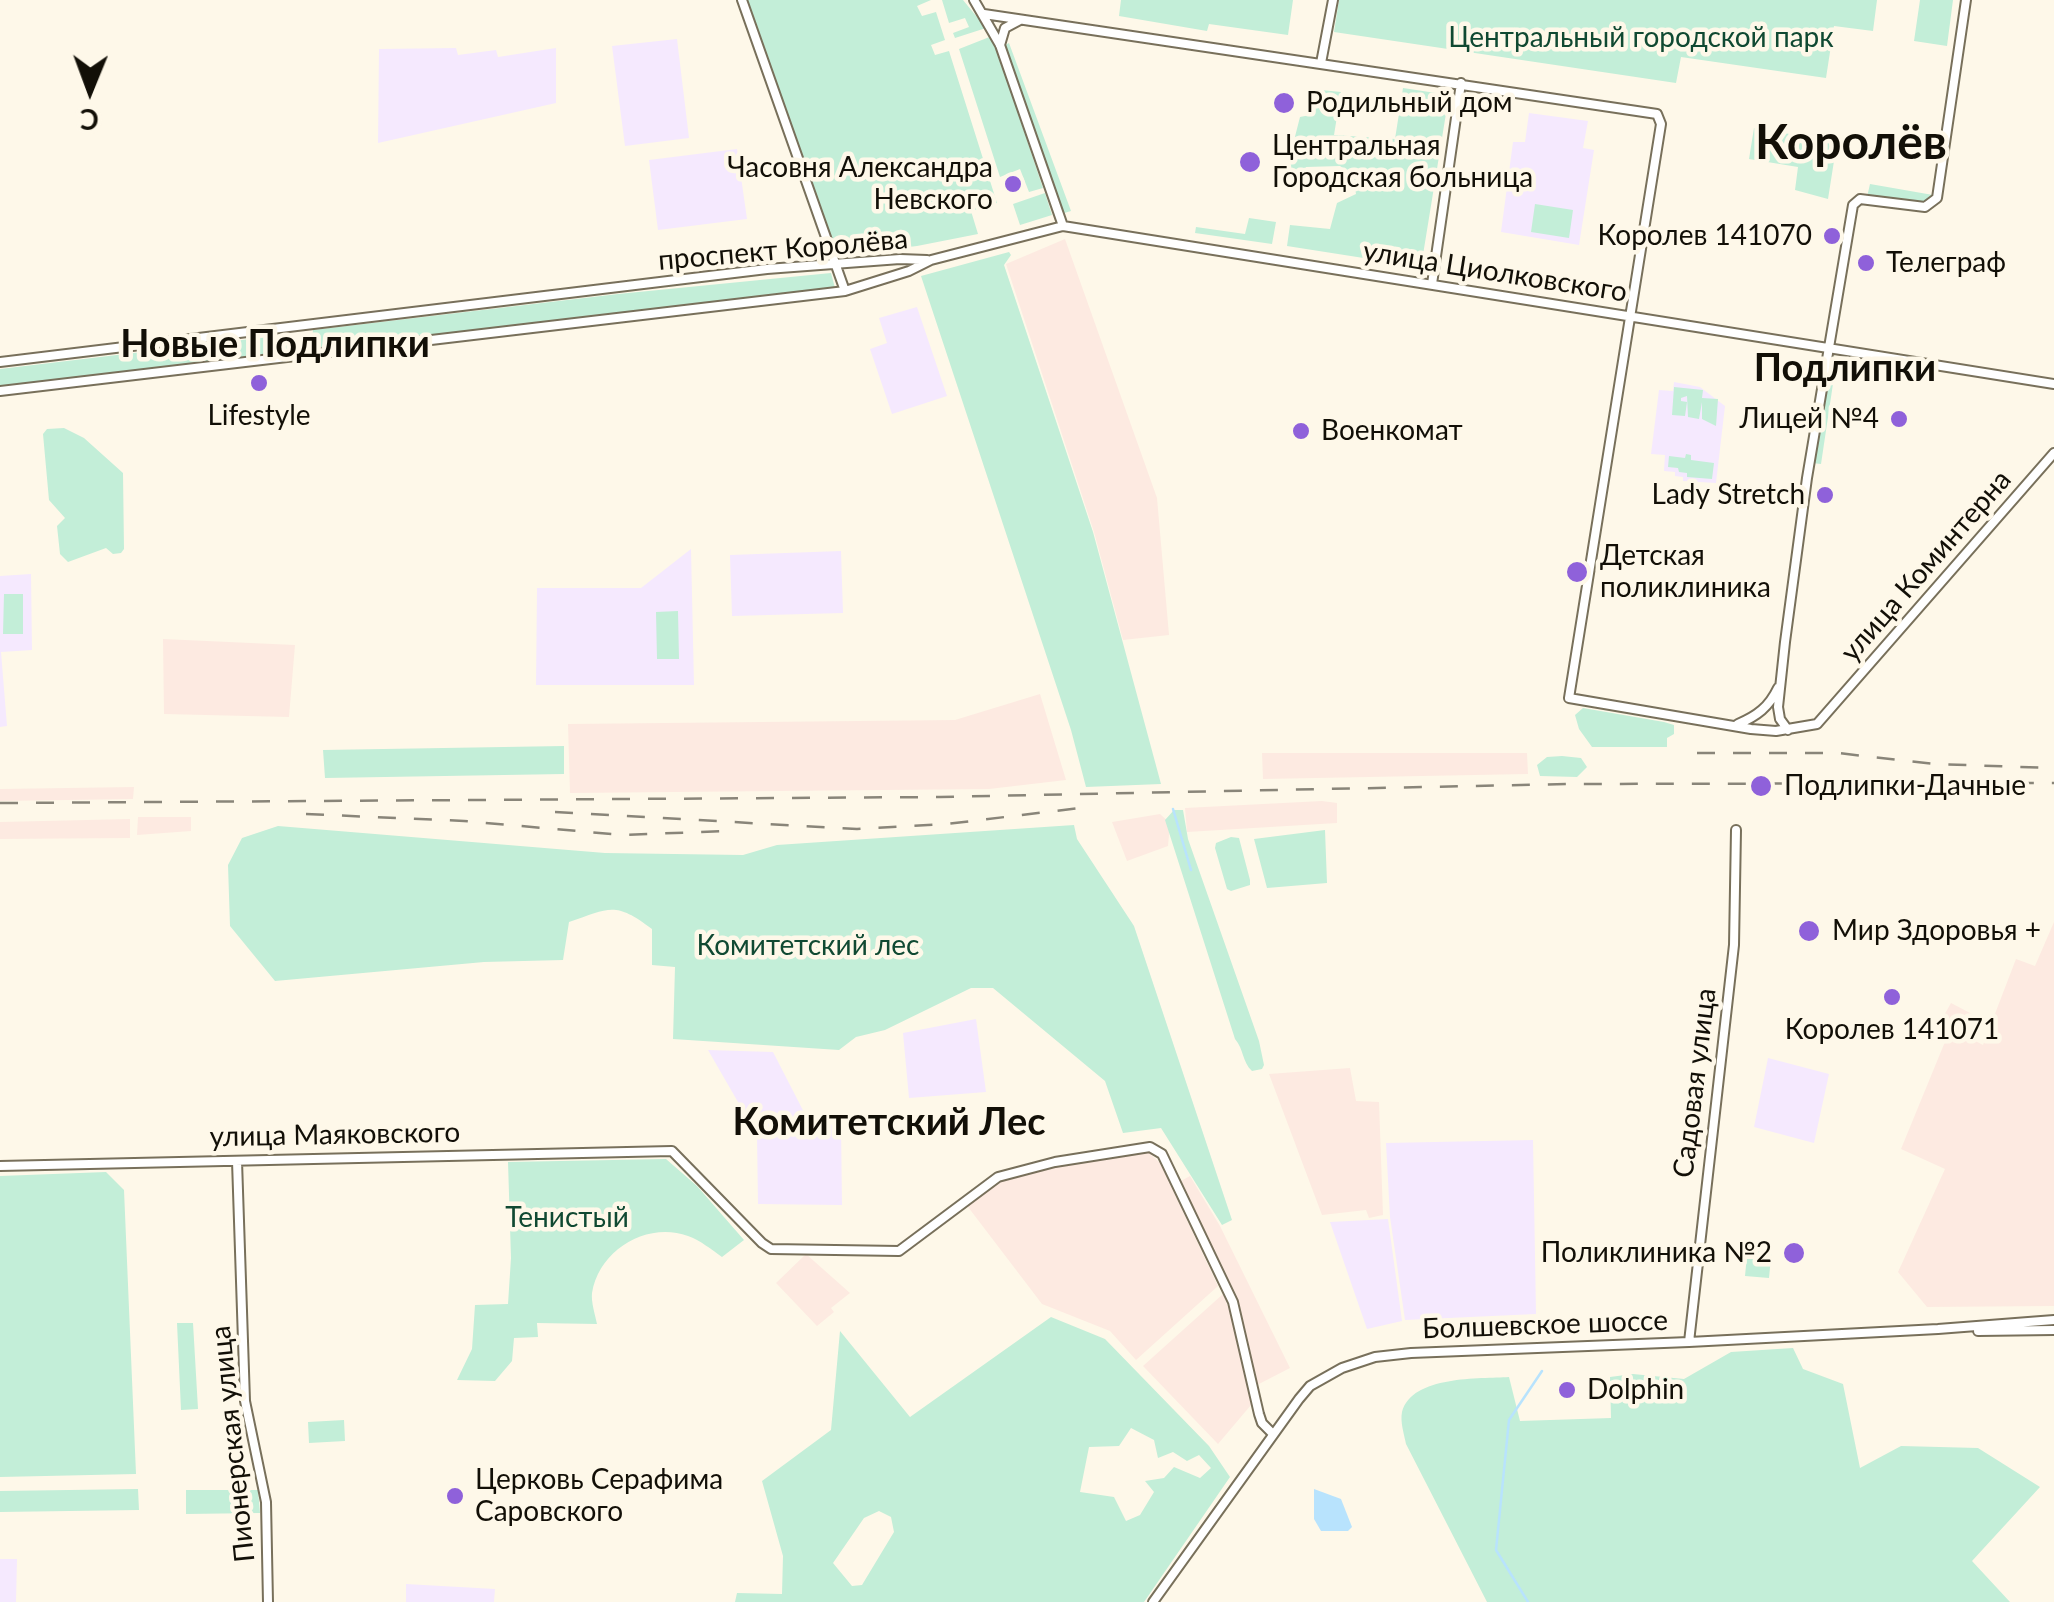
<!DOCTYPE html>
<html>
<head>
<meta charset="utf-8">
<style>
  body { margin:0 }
  #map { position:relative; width:2054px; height:1602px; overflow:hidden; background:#fef8e9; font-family:Lato,sans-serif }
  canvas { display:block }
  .north { position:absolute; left:40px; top:40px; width:100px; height:100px; -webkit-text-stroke:8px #fef8e9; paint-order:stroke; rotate:181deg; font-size:28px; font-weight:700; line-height:40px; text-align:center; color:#120f07 }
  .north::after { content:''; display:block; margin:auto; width:35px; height:45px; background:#120f07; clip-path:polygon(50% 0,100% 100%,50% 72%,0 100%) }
</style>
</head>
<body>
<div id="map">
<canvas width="2054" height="1602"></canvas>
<div class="north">С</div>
</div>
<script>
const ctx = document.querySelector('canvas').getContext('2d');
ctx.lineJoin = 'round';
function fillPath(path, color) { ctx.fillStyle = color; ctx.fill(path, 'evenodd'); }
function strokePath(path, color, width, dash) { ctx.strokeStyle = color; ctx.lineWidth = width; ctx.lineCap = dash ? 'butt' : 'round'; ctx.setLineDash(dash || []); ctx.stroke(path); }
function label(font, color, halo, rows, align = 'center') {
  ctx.font = font + ' Lato,sans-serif'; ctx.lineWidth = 9; ctx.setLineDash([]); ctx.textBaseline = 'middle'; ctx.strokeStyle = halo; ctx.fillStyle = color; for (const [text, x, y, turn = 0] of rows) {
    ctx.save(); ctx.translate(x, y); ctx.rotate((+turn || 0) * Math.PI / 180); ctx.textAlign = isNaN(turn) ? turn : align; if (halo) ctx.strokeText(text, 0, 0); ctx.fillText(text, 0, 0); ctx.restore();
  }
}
fillPath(new Path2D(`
  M1065 239 1157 498 1169 635 1123 640 1094 532 1006 264Z
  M163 639 295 645 289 717 164 714Z
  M1040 694 1066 780 989 789 570 793 568 724 955 720Z
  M1262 753H1527L1528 774 1263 779Z
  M134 787 133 799 0 801V789Z
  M1322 801 1337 803V823L1187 832 1185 808Z
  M1160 814 1170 823 1168 846 1127 861 1112 822Z
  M138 817H191V831L137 835Z
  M130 819V838L0 839V822Z
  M2054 922V1306L1927 1307 1898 1272 1945 1169 1901 1149 1949 1032 1938 1026 1951 1003 1972 1014 1962 1034 1983 1045 2016 959 2035 966Z
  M1350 1068 1356 1101 1379 1102 1383 1215 1369 1218 1366 1210 1322 1215 1269 1074Z
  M1147 1151 1160 1163 1218 1286 1136 1360 1110 1331 1042 1304 965 1203 1011 1174Z
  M1190 1176 1220 1226 1290 1368 1257 1385 1237 1300 1181 1181Z
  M806 1254 850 1293 831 1308 834 1312 817 1326 776 1283Z
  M1223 1294 1232 1317 1251 1405 1218 1444 1143 1366Z`), '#fdeae1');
fillPath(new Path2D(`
  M677 39 689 138 625 146 612 46Z
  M456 48 458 55 496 50 498 57 556 48V103L378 143 379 49Z
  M1529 113 1588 121 1583 148 1594 150 1579 245 1501 232 1513 142H1525Z
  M737 149 747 219 658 230 649 160Z
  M917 307 947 396 892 414 870 349 887 343 879 318Z
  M1674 382 1700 387 1725 406 1716 483 1683 481V477L1675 476V472L1664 471 1665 455 1651 454 1659 390 1673 391Z
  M691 549 694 685H536L537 588H641Z
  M841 551 843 613 732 616 730 555Z
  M31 574 32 650 1 652 7 726 0 727V576Z
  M976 1019 986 1092 909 1098 903 1033Z
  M708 1050 773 1052 809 1122 841 1126 842 1205 758 1204 757 1135Z
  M1768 1058 1829 1074 1814 1143 1754 1127Z
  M1533 1140 1536 1314 1405 1320 1390 1217 1386 1143Z
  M1388 1219 1402 1321 1367 1329 1330 1222Z
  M0 1559H17L16 1602H0Z
  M406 1584 495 1589 494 1602H406Z`), '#f5e9fe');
fillPath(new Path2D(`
  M746 0H931L917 6 922 16 936 12 945 40 931 45 935 55 949 51 997 203 971 211 978 234 917 246 835 256Z
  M942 0H963L986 28 955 38 953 33 969 27 965 18 949 23Z
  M1121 0H1293L1288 35 1209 24 1207 31 1119 16Z
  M1339 0H1877L1873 31 1834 26 1826 78 1681 57 1676 83 1334 32Z
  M1920 0H1953L1947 46 1914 41Z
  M992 36 1043 188 1029 192 1020 169 1000 177 959 49Z
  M1009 43 1071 211 1061 214 1003 46Z
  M1403 88 1449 95 1421 267 1287 246 1290 225 1330 229 1337 203 1356 194 1353 175 1340 166 1306 167 1303 183 1286 172 1300 117 1310 115 1321 90 1341 92 1334 135 1395 139Z
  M1754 128 1837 142 1828 199 1795 190 1798 167 1749 159Z
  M1870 184 1933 195 1924 204 1867 197Z
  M1045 193 1052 215 1020 225 1013 204Z
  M1535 204 1573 210 1569 238 1531 232Z
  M1249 218 1276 222 1272 244 1195 233 1196 227 1245 234Z
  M1009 252 1011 255 1004 265 1093 532 1161 784 1086 787 1071 730 921 276Z
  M831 273 835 288 806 293 313 350 311 346 313 330 618 294Z
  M292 334 294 354 0 389V369Z
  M1829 356 1837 357 1821 464 1812 463Z
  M1674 387 1703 390 1702 398 1718 399 1716 426 1702 419V402L1699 419 1688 417 1687 396 1681 398V401L1687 402 1685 416 1672 415Z
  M64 428 84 438 123 473 124 549 121 553 113 554 106 548 68 562 60 554 57 526 65 518 49 500 43 434 47 429Z
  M1686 454 1691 455V460L1714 463 1712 479 1687 477V473L1679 472 1678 468 1668 467 1669 456 1685 458Z
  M4 594H23V634H3Z
  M678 611 679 659H657L656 612Z
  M1583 708 1664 722 1674 725V734L1667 738V747H1592L1579 729 1575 715Z
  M564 746V774L325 778 323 750Z
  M1562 756 1581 758 1587 767 1577 777 1540 776 1537 765 1547 757Z
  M1174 810H1183L1188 839 1259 1041 1264 1065 1262 1069 1252 1071C1242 1062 1244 1049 1235 1039L1165 820Z
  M1074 825 1077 839 1134 926 1232 1220 1222 1225 1161 1128 1123 1133 1105 1081 993 988H971L885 1030 856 1037 839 1050 673 1039 675 967 652 965V929C615 901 610 908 569 922L563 960 484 962 275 981 230 926 228 865 242 838 278 826 605 853 743 855 777 845Z
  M1325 830 1327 883 1267 888 1254 839Z
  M1231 837 1239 838 1250 880V885L1231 891 1227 889 1215 848 1216 843Z
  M666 1159 697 1186 744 1240 722 1257C712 1250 700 1240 688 1236 647 1221 599 1250 592 1293 591 1302 595 1314 597 1324L537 1323 538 1337 514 1338 512 1361 495 1381 457 1380 472 1349 475 1305 508 1304 511 1258 508 1162Z
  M106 1172 124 1190 136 1474 0 1477V1176Z
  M1748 1245 1772 1247 1769 1278 1745 1276Z
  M1051 1317 1105 1339 1209 1446 1230 1477 1144 1602H735L737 1593 782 1594 783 1556 762 1481 831 1430 840 1331 910 1417ZM1131 1428 1154 1440 1158 1458 1173 1452 1187 1461 1199 1455 1211 1468 1200 1478 1174 1467 1164 1478 1145 1481 1154 1492 1140 1515 1126 1521 1114 1497 1080 1492 1089 1447 1119 1446ZM879 1511 891 1517 894 1532 862 1585 852 1586 833 1563 864 1518Z
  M177 1323H193L198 1409 181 1410Z
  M1793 1348 1803 1369 1843 1384 1860 1468 1901 1446 1978 1448 2040 1487 1972 1561 2010 1602H1487L1406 1444C1404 1434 1400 1422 1402 1412 1412 1375 1480 1379 1509 1377L1520 1421 1611 1418 1610 1377 1633 1374 1684 1379 1731 1352Z
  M344 1420 345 1441 309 1443 308 1422Z
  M138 1489 139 1510 0 1512V1491Z
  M186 1490H258L260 1513 186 1514Z`), '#c3eed8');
fillPath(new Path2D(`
  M1314 1489 1341 1499 1352 1527 1348 1531H1321L1314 1519Z`), '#b8e3fd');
strokePath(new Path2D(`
  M1173 809 1191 870
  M1528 1602 1496 1550 1509 1420 1542 1371`), '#b8e3fd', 2.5);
const secondary = new Path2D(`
  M742 0 845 291
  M974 0 1000 45 1063 226
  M984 14 1657 114 1661 124 1569 698 1751 729 1776 731 1817 724 2054 453
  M1000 45 1005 28 1020 20
  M1321 63 1333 0
  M1432 284 1461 83
  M0 362 767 269 900 259 927 260
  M0 391 845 291 909 271 931 260 1063 226 2054 384
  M1738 724C1757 716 1769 707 1778 688
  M1788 730 1780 719 1778 707 1785 642 1807 478 1853 205 1860 199 1925 207 1937 198 1966 0
  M237 1161 245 1401 266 1502 268 1602
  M0 1166 672 1151 762 1243 771 1249 899 1251 998 1177 1055 1162 1150 1147 1162 1154 1233 1302 1259 1414 1262 1423 1273 1434
  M1978 1331 2054 1330
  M1689 1342 1734 945 1736 830
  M1153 1602 1299 1399 1310 1386 1342 1368 1375 1357 1411 1353 1689 1342 1938 1329 2054 1320`);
strokePath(secondary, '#78705b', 12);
strokePath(secondary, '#fff', 8);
strokePath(new Path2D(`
  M1697 753H1838L1934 764 2054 768
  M0 803 940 797 1567 784 2054 783
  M555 812 857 829 947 824 1088 807
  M306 814 464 821 623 835 725 831`), '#898579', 2.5, [18, 18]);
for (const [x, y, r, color] of [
  [1284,103,12,"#8f61da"],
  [1250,162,12,"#8f61da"],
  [1013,184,10,"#8f61da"],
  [1832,236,10,"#8f61da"],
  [1866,263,10,"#8f61da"],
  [259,383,10,"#8f61da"],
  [1899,419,10,"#8f61da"],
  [1301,431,10,"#8f61da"],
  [1825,495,10,"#8f61da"],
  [1577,572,12,"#8f61da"],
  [1761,786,12,"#8f61da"],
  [1809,931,12,"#8f61da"],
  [1892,997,10,"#8f61da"],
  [1794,1253,12,"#8f61da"],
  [1567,1390,10,"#8f61da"],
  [455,1496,10,"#8f61da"]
]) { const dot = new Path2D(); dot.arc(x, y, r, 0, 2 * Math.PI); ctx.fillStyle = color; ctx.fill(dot); strokePath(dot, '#fef8e9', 4); }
label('28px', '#104932', '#fef8e9', [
  ["Центральный городской парк",1641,38],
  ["Комитетский лес",808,946],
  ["Тенистый",567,1218]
]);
label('28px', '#120f07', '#fef8e9', [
  ["Родильный дом",1306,103],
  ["Центральная",1272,146],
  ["Городская больница",1272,178],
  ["Часовня Александра",993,168,"right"],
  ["Невского",993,200,"right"],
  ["Королев 141070",1812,236,"right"],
  ["Телеграф",1886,263],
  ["Lifestyle",259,416,"center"],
  ["Лицей №4",1879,419,"right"],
  ["Военкомат",1321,431],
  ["Lady Stretch",1805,495,"right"],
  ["Детская",1600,556],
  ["поликлиника",1600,588],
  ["Подлипки-Дачные",1784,786],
  ["Мир Здоровья +",1832,931],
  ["Королев 141071",1892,1030,"center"],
  ["Поликлиника №2",1772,1253,"right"],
  ["Dolphin",1587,1390],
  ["Церковь Серафима",475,1480],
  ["Саровского",475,1512]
], 'left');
label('28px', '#120f07', '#fef8e9', [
  ["проспект Королёва",783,250,-5],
  ["улица Циолковского",1495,272,9],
  ["улица Коминтерна",1926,566,-49],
  ["Садовая улица",1695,1083,-83],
  ["улица Маяковского",335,1135,-1],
  ["Болшевское шоссе",1545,1325,-2],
  ["Пионерская улица",233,1444,-96]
]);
label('bold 38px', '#120f07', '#fef8e9', [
  ["Новые Подлипки",275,345],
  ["Подлипки",1845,369],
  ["Комитетский Лес",889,1123]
]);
label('bold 48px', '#120f07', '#fef8e9', [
  ["Королёв",1851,144]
]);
</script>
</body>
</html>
